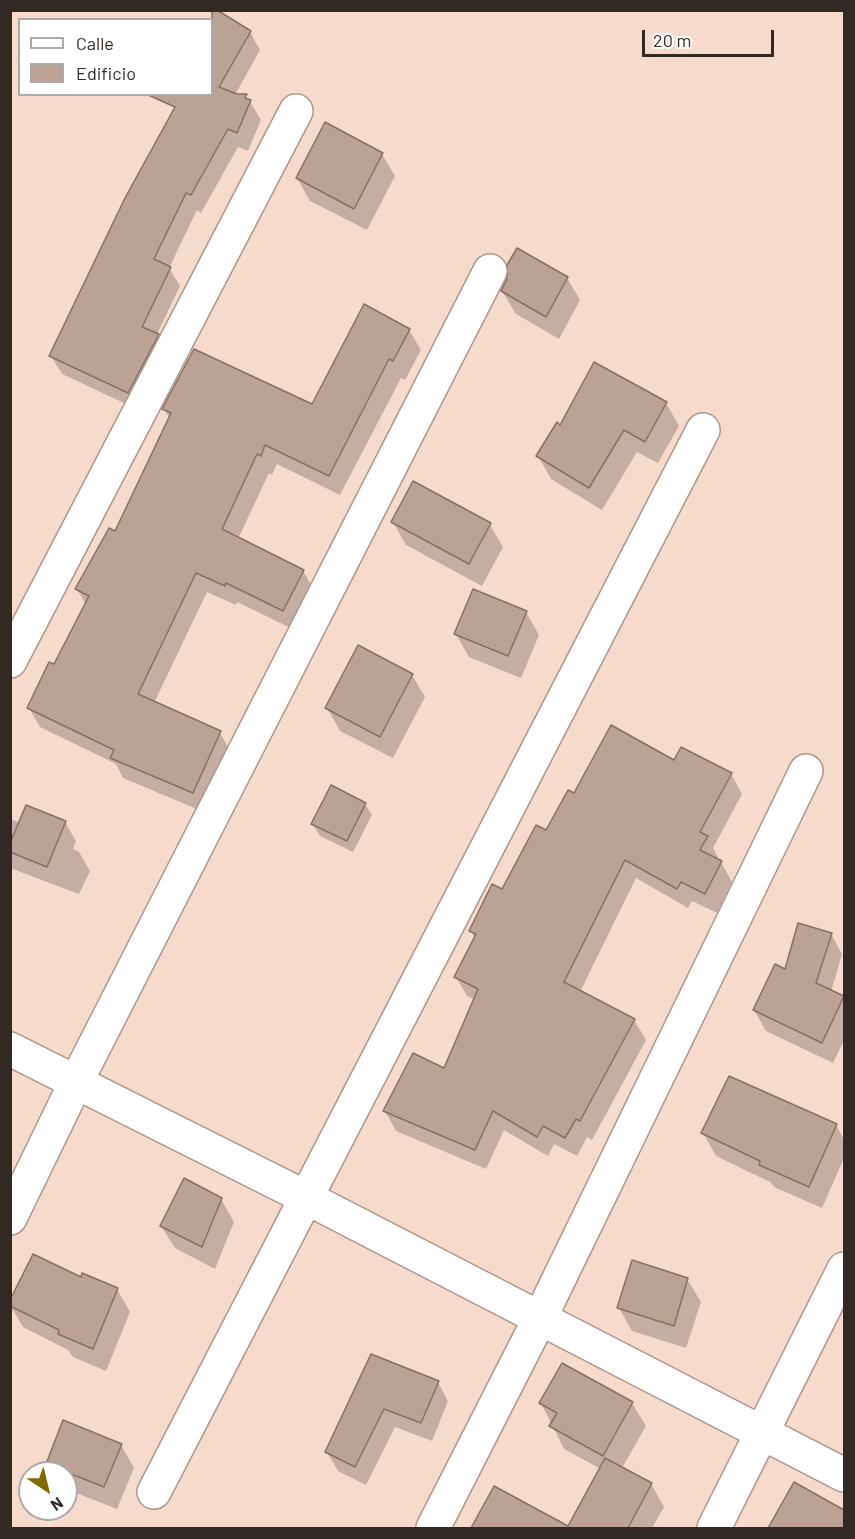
<!DOCTYPE html>
<html>
<head>
<meta charset="utf-8">
<style>
  body { margin:0 }
  #map { position:relative; width:855px; height:1539px; overflow:hidden; background:#f6dacc; font-family:Barlow,sans-serif }
  canvas { display:block }
  .frame { position:absolute; inset:0; border:12px solid #332923; pointer-events:none }
  .legend { position:absolute; left:18px; top:18px; width:195px; height:78px; box-sizing:border-box; background:#fff; border:2px solid #ada9a7; margin:0; padding:8px 10px; list-style:none; font-size:18px; color:#332923 }
  .legend li { display:flex; align-items:center; gap:12px; height:30px }
  .legend b { width:30px; border:2px solid #ada9a7 }
  .north { position:absolute; left:18px; top:1461px; width:60px; height:60px; box-sizing:border-box; background:#fff; border:2px solid #ada9a7; border-radius:50%; rotate:145deg; font-size:16px; font-weight:700; line-height:24px; text-align:center; color:#332923 }
  .north::after { content:''; display:block; margin:auto; width:21px; height:27px; background:#7f6900; clip-path:polygon(50% 0,100% 100%,50% 72%,0 100%) }
  .scale { position:absolute; left:642px; top:30px; width:132px; height:27px; box-sizing:border-box; border:3px solid #332923; border-top:0; padding-left:8px; font-size:18px; line-height:21px; white-space:nowrap; color:#332923; -webkit-text-stroke:4px #fff; paint-order:stroke }
</style>
</head>
<body>
<div id="map">
<canvas width="855" height="1539"></canvas>
<div class="frame"></div>
<ul class="legend">
<li><b style="height:8px;background:#fff"></b>Calle</li>
<li><b style="height:16px;background:#bca294"></b>Edificio</li>
</ul>
<div class="north">N</div>
<div class="scale">20 m</div>
</div>
<script>
const ctx = document.querySelector('canvas').getContext('2d');
ctx.lineJoin = 'round';
function fillPath(path, color) { ctx.fillStyle = color; ctx.fill(path, 'evenodd'); }
function strokePath(path, color, width, dash) { ctx.strokeStyle = color; ctx.lineWidth = width; ctx.lineCap = dash ? 'butt' : 'round'; ctx.setLineDash(dash || []); ctx.stroke(path); }
fillPath(new Path2D(`
  M220 14 250 32 260 50 235 95 250 102 261 120 248 151 238 147 201 213 197 210 169 268 180 286 157 334 168 353 139 410 62 374 51 356 212 94V30Z
  M382 154 395 176 367 230 310 201 297 178Z
  M567 278 580 300 559 339 516 314 502 291Z
  M409 330 421 350 405 380 401 378 340 495 277 464 272 475 269 473 238 539 303 571 315 591 295 630 237 602 236 605 207 592 154 703 220 733 231 752 204 812 123 778 116 764 40 727 29 708 55 666 86 605 77 589 116 533 170 419 164 409 313 406Z
  M666 403 679 426 658 463 637 452 602 510 551 479 538 456 561 427Z
  M414 483 490 525 503 547 482 586 406 545 393 522Z
  M526 612 539 635 521 678 469 657 456 634Z
  M412 675 425 697 393 758 340 731 327 708Z
  M675 762 731 774 742 794 713 848 718 857 716 860 721 862 732 882 717 913 692 901 688 908 636 878 580 992 634 1020 646 1040 592 1140 587 1137 577 1156 554 1144 548 1156 504 1130 486 1169 396 1131 385 1111 445 1070 475 1000 467 996 456 977 475 939 471 931 574 795Z
  M365 804 372 815 353 852 320 836 313 824Z
  M10 819 20 823 65 822 76 841 73 849 79 852 90 871 79 894 10 868Z
  M831 934 842 954 831 992 844 1000V1040L833 1063 766 1031 754 1010 786 971Z
  M836 1125 844 1140V1158L822 1208 774 1187 770 1182 716 1156 703 1133Z
  M221 1199 234 1222 215 1269 175 1248 161 1226Z
  M82 1279 117 1289 130 1312 106 1371 73 1357 68 1350 23 1327 10 1305Z
  M687 1279 701 1302 686 1348 632 1331 619 1308Z
  M372 1356 438 1382 448 1401 432 1441 395 1427 366 1485 338 1471 327 1452Z
  M541 1403H632L646 1426 622 1468 651 1484 664 1507 652 1528H581L575 1518 601 1469 564 1449Z
  M121 1445 134 1468 117 1509 66 1489V1473H52L47 1464Z
  M795 1484 844 1512V1528H770Z
  M495 1488 565 1526 567 1528H473Z`), '#0003');
const building = new Path2D(`
  M212 10H217L251 31 219 87 237 94H247L245 98 251 100 237 133 228 129 191 195 186 193 154 259 171 267 142 327 159 334 128 393 49 356 125 198 175 107 146 94H212Z
  M325 122 383 153 354 209 296 178Z
  M517 248 568 277 546 317 501 291 507 279V265Z
  M364 304 410 329 393 361 389 359 329 476 265 445 261 456 257 454 222 529 304 570 283 611 226 583 225 586 196 573 138 694 221 731 193 793 110 758 114 750 27 708 49 662 54 664 89 596 75 589 109 528 115 531 171 413 162 409 194 349 312 404Z
  M594 362 667 402 645 442 624 430 589 488 536 456 557 422 560 425Z
  M413 481 491 523 469 564 391 522Z
  M473 589 527 611 508 656 454 634Z
  M358 645 413 674 380 737 325 708Z
  M611 725 674 760 681 747 732 773 700 832 708 836 700 850 722 861 705 894 681 882 677 889 625 860 564 982 635 1019 580 1121 576 1119 565 1138 543 1126 537 1137 493 1111 475 1150 383 1111 413 1053 444 1068 478 989 454 977 476 934 469 931 492 884 502 889 536 825 546 830 568 790 574 793Z
  M331 785 366 803 347 841 311 824Z
  M26 805 66 821 47 867 10 852V843Z
  M798 923 832 933 816 983 844 996 822 1043 753 1010 775 964 785 969Z
  M729 1076 837 1124 809 1187 759 1165 760 1161 701 1133Z
  M184 1178 222 1198 202 1247 160 1226Z
  M33 1254 81 1277 82 1273 118 1288 93 1349 58 1334 59 1330 10 1306V1300Z
  M632 1260 688 1278 674 1326 617 1308Z
  M371 1354 439 1381 421 1423 384 1409 355 1467 325 1452Z
  M562 1363 633 1402 603 1456 549 1426 557 1413 539 1403Z
  M63 1420 122 1444 104 1487 46 1464Z
  M605 1458 652 1483 628 1528H471L494 1486 568 1526Z
  M794 1482 844 1510V1528H768Z`);
fillPath(building, '#bca294');
strokePath(building, '#877062', 1.5);
const street = new Path2D(`
  M10 661 296 111
  M10 1049 305 1197 844 1475
  M10 1218 76 1082 490 271
  M154 1492 703 430
  M433 1528 539 1320 806 771
  M714 1528 844 1269`);
strokePath(street, '#af9588', 36);
strokePath(street, '#fff', 33);
</script>
</body>
</html>
